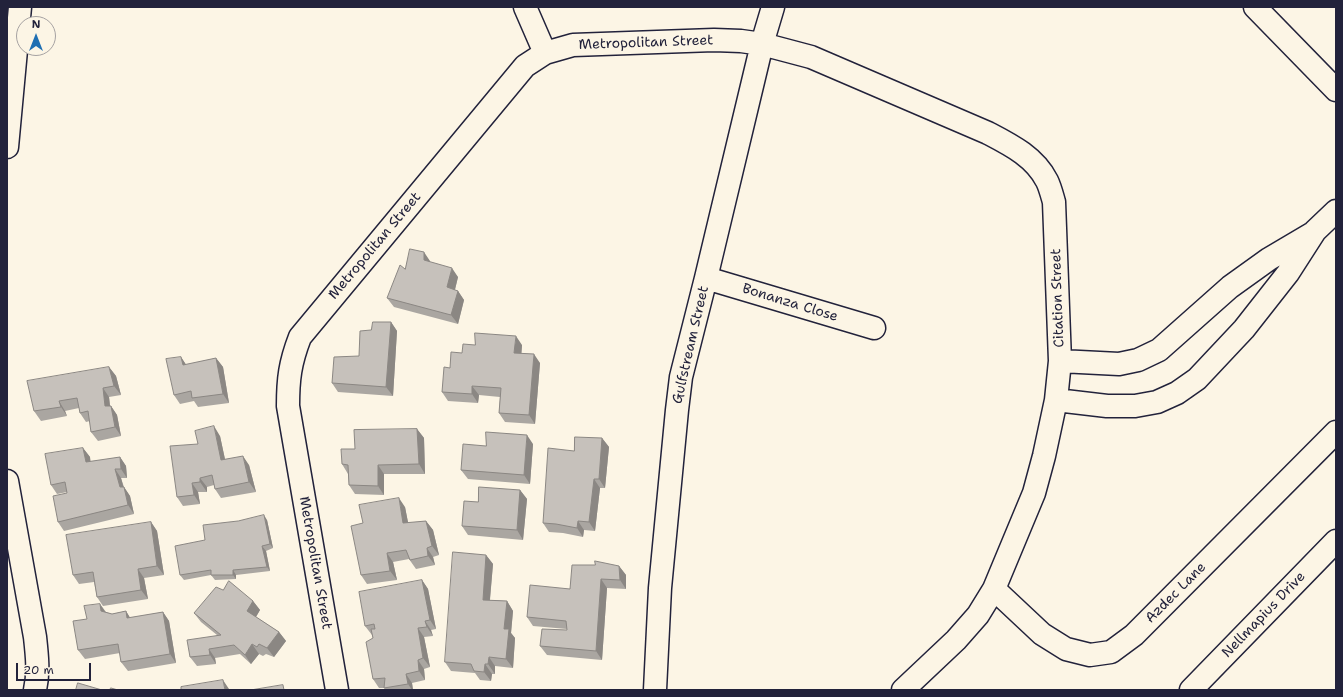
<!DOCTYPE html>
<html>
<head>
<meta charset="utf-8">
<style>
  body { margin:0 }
  #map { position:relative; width:1343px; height:697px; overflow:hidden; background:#fcf5e5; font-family:"Shantell Sans",sans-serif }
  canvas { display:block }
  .frame { position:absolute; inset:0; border:8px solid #22223b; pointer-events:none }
  .north { position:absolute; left:16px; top:16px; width:40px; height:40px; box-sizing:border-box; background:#fcf5e5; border:1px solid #a5a1a1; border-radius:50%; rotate:0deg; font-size:11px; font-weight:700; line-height:16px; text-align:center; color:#22223b }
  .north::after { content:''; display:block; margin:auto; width:14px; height:18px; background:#1f6fb2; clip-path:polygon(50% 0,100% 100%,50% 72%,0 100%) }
  .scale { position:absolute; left:16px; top:663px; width:75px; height:18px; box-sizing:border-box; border:2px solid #22223b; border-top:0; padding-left:5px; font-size:12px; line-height:14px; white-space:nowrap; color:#22223b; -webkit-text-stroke:3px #fcf5e5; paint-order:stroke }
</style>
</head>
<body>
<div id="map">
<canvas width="1343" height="697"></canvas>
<div class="frame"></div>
<div class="north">N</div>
<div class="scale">20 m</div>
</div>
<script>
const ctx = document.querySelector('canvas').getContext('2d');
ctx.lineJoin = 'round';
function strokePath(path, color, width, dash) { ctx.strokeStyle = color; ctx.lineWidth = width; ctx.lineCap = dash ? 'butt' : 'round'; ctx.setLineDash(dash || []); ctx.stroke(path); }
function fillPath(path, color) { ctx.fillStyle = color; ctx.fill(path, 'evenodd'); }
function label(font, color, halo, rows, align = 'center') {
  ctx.font = font + ' "Shantell Sans",sans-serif'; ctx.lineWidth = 4; ctx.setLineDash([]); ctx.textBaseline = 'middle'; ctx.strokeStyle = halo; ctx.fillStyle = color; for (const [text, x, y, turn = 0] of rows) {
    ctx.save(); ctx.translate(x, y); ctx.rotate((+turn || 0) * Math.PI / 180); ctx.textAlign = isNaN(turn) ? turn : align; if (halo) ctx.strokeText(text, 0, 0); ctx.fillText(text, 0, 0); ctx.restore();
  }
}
const minor = new Path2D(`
  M525 7 545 53
  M1255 7 1336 90
  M7 147 20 7
  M706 278 874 328
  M1060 361 1119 364 1138 360 1159 350 1230 287 1269 259 1313 233
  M1056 400 1107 406H1135L1157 402 1177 393 1197 379 1244 329 1288 273 1315 231 1336 211
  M7 481 35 637C37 655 39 672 35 690
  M994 589 1042 634 1066 649 1090 655 1111 652 1134 635 1336 432
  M337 690 288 406C288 379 290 363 300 337L525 66 545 53 573 45 714 40 741 41 762 44 811 57 988 133C1011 145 1035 157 1047 181 1050 187 1052 195 1054 202L1060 361 1056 400 1044 456 1034 493 994 589 978 615 956 640 903 690
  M655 690 660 588 677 410 681 377 706 278 762 44 773 7`);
const major = new Path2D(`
  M1191 690 1336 541`);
strokePath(minor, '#22223b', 25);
strokePath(major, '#22223b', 25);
strokePath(minor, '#fcf5e5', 22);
strokePath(major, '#fcf5e5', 22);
fillPath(new Path2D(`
  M430 261V262L458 277 455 290 458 291 464 300 458 324 394 307 387 298 405 269Z
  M391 322 397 331 393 396 338 392 332 383 359 356 371 330Z
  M475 345H522L521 353 540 363 535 424 505 422 499 413 500 397 479 395 478 403 448 401 442 392 450 368 462 353Z
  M181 357 186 365 216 358 223 367 229 403 198 407 194 401 180 404 174 395Z
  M109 367 116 376 121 395 109 397 110 406H111L117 415 121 436 98 441 91 432 90 421 86 422 80 413 79 408 65 411 67 416 41 421 34 411Z
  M417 429 424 438 425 474H384V495L355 494 349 485 348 474 342 464 355 449Z
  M220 436 225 459 249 465 256 492 221 498 215 489 214 485 207 487V492H198L200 504 183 506 177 497 198 444Z
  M602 438 609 447 605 488H600L595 531 584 530 583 537 563 533 549 532 543 523 574 451Z
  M533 444 530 484 468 479 461 470 486 446Z
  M83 448 90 457V462L120 457 126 466 127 478H121L124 487 130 496 134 514 64 531 58 522 67 493V492L57 494 51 485Z
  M520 490 527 499 523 540 468 535 462 526 478 502Z
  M405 507 408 523 426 521 433 530 439 555 433 557 435 565 416 569 409 559 393 562 397 580 367 584 361 575 363 523Z
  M267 520 273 548 266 551 270 571 236 575V579L215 580 211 575 184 580 180 575 205 540Z
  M151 522 157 531 164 575 144 578 148 599 103 606 97 597 94 582 79 584 73 575Z
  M486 555 493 564 490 600 507 601 513 611 511 633 515 638 513 668 495 666V674H492L491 681 480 680 475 673 451 671 445 662Z
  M619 566 626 575V589L607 588 602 660 547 655 540 646 567 630V629L533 626 527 617 570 589Z
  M422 580 428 589 436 629 431 630 433 636 424 637 430 667 424 669 425 680 412 683 413 690H386L384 688H379L373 679V638L372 635 365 626Z
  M223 590 253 601 260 610 256 617 279 632 286 641 274 657 266 654 263 656 259 654 251 664 240 654 215 658 216 664 197 666 190 657 217 635 201 622 194 613Z
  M100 604 106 612 112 614 126 611 130 618 163 612 169 621 176 663 128 671 121 662 120 653 85 659 78 650 87 619Z`), '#aaa6a1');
fillPath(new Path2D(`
  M424 252 430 261V269L424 260Z
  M452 268 458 277 453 297 447 287Z
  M458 291 464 300 458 324 451 315Z
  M391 322 397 331 393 396 386 387Z
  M516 336 522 345 521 362 514 353Z
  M534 354 540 363 535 424 529 415Z
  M181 357 187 366 183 365Z
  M216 358 223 367 229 403 223 394Z
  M109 367 116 376 121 395 114 386Z
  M472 386 479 395 478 403 472 394Z
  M103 388 109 397 111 415 105 406Z
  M59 401 65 411 67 416 61 407Z
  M111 406 117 415 121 436 115 427Z
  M214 426 220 436 227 469 221 460Z
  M417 429 424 438 425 474 419 464Z
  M527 435 533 444 530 484 524 475Z
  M602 438 609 447 605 488 599 479Z
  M83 448 90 457 92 471 86 462Z
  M243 456 249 465 256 492 249 482Z
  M120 457 126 466 127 478 121 469Z
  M378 465 384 474V495L378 486Z
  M115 469 121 478 126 497 120 487Z
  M200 478 207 487V492L200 482Z
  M594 479 600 488 595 531 589 522Z
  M192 483 198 492 200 504 194 495Z
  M124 487 130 496 134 514 128 505Z
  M520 490 527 499 523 540 517 530Z
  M399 498 405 507 410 532 403 523Z
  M264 515 267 520 273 548 270 544Z
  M426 521 433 530 439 555 432 546Z
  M578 521 584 530 583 537 577 528Z
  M151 522 157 531 164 575 157 566Z
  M262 546 266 551 270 571 267 567Z
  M427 548 433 557 435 565 428 556Z
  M387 553 393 562 397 580 390 571Z
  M486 555 493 564 489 609 483 600Z
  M619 566 626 575V589L620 580Z
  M138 569 144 578 148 599 141 590Z
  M233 570 236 575V579L233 575Z
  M601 579 607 588 602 660 596 651Z
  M422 580 428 589 436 629 430 620Z
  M253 601 260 610 254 620 247 611Z
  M507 601 513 611 511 633 515 638 513 668 506 659 504 629Z
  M100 604 106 613 101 611Z
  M126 611 132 621 127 618Z
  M163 612 169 621 176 663 170 654Z
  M425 621 431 630 433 636 427 627Z
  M418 628 424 637 430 667 423 658Z
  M279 632 286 641 274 657 267 648Z
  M252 644 259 654 251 664 245 655Z
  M209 649 215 658 216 664 210 655Z
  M489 657 495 666V674L488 664Z
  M418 660 424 669 425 680 419 671Z
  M485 664 492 674 491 681 484 672Z
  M406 674 412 683 413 690H412L408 684Z
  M223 680 229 689V690H225Z`), '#8b8783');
const building = new Path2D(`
  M410 249 424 252V260L452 268 447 287 458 291 451 315 387 298 400 265 405 269Z
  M373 322H391L386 387 332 383 334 357 359 356 360 331 371 330Z
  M475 333 516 336 514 353 534 354 529 415 499 413 501 388 472 386V394L442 392 444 367 450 368 451 352 462 353 463 344 475 345Z
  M181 357 183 365 216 358 223 394 192 398 191 391 174 395 166 359Z
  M109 367 114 386 103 388 105 406H111L115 427 91 432 88 411 80 413 77 398 59 401 61 407 34 411 27 381Z
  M214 426 221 460 243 456 249 482 215 489 212 475 200 478V482L192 483 194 495 177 497 170 446 198 444 195 431Z
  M417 429 419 464 378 465V486L349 485 348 465 342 464 341 449H355L354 430Z
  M486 432 527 435 524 475 461 470 463 444 486 446Z
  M575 437 602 438 599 479H594L589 522 578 521 577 528 556 524 543 523 548 448 574 451Z
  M83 448 86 462 120 457 121 469H115L120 487H124L128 505 58 522 53 496 67 493 65 482 51 485 45 454Z
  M479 487 520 490 517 530 462 526 464 501 478 502Z
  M399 498 403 523 426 521 432 546 427 548 428 556 410 560 406 550 387 553 390 571 361 575 351 526 363 523 359 505Z
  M264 515 270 544 262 546 267 567 233 570V575H211V570L180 575 175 546 205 540 203 525 238 521Z
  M151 522 157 566 138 569 141 590 97 597 93 572 73 575 66 535Z
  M453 552 486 555 483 600 507 601 504 629H509L506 659 489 657 488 664H485L484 672 474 671 471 664 445 662Z
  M595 561 619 566 620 580 601 579 596 651 540 646 542 629 567 630 566 621 527 617 530 585 570 589 572 565H595Z
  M422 580 430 620 425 621 427 627 418 628 423 658 418 660 419 671 406 674 408 684 384 688 385 678 373 679 366 642 373 638 371 629H375L374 624 365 626 359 592Z
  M229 581 253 601 247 611 279 632 267 648 259 644 257 647 252 644 245 655 234 645 209 649 210 655 190 657 187 640 221 635 194 613 216 587 223 590Z
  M100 604 101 611 112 614 126 611 127 618 163 612 170 654 121 662 118 644 78 650 73 621 87 619 84 606Z
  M223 680 225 690H181V687Z
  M78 683 102 690H76Z
  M283 685 284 690H251Z
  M111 688 118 690H110Z`);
fillPath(building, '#c6c1bb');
strokePath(building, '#8b8783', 1);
label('14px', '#22223b', '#fcf5e5', [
  ["Metropolitan Street",646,43,-2],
  ["Metropolitan Street",375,246,-50],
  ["Citation Street",1058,298,-92],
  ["Bonanza Close",790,303,17],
  ["Gulfstream Street",691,345,-77],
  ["Metropolitan Street",315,563,80],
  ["Azdec Lane",1176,593,-45],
  ["Nellmapius Drive",1264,615,-46]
]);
</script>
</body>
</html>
